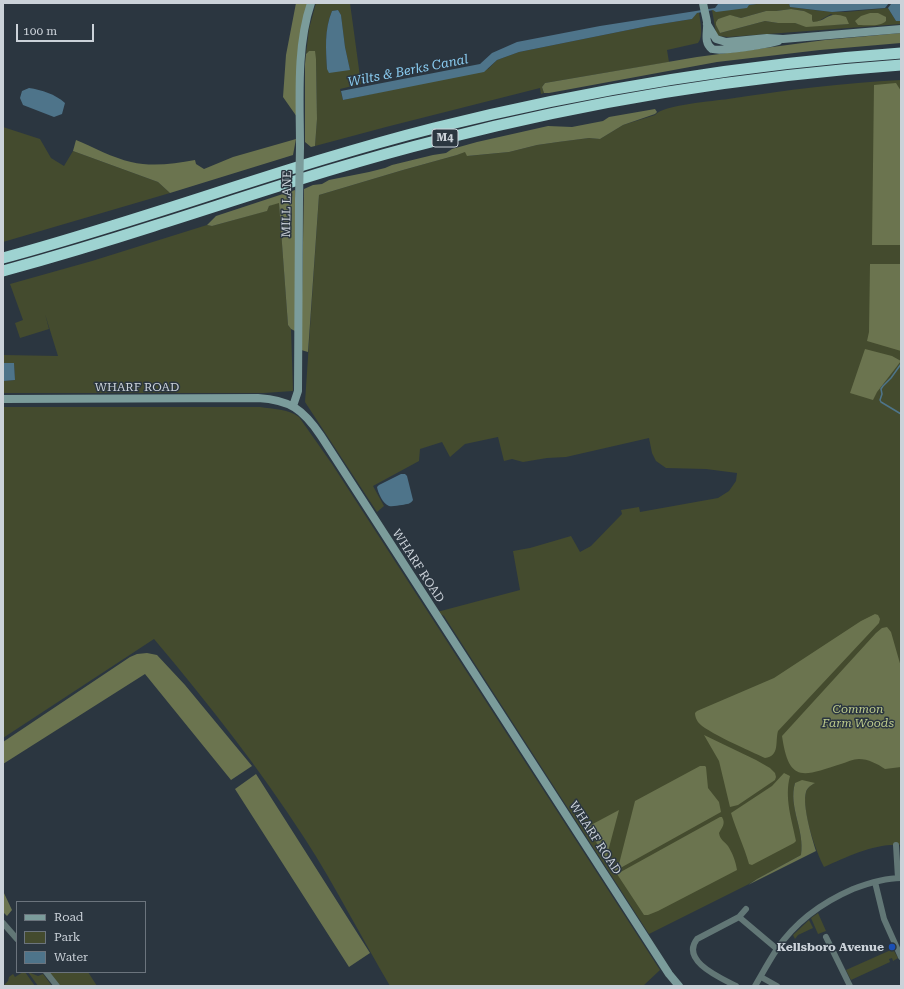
<!DOCTYPE html>
<html>
<head>
<meta charset="utf-8">
<style>
  body { margin:0 }
  #map { position:relative; width:904px; height:989px; overflow:hidden; background:#2b3640; font-family:"Roboto Serif",serif }
  canvas { display:block }
  .frame { position:absolute; inset:0; border:4px solid #cbd2d9; pointer-events:none }
  .legend { position:absolute; left:16px; top:901px; width:130px; height:72px; box-sizing:border-box; background:#2b3640; border:1px solid #6b747d; margin:0; padding:5px 7px; list-style:none; font-size:12px; color:#cbd2d9 }
  .legend li { display:flex; align-items:center; gap:8px; height:20px }
  .legend b { width:20px; border:1px solid #6b747d }
  .scale { position:absolute; left:16px; top:24px; width:78px; height:18px; box-sizing:border-box; border:2px solid #cbd2d9; border-top:0; padding-left:5px; font-size:12px; line-height:14px; white-space:nowrap; color:#cbd2d9; -webkit-text-stroke:3px #2b3640; paint-order:stroke }
</style>
</head>
<body>
<div id="map">
<canvas width="904" height="989"></canvas>
<div class="frame"></div>
<ul class="legend">
<li><b style="height:5px;background:#7b9c9b"></b>Road</li>
<li><b style="height:11px;background:#444b2e"></b>Park</li>
<li><b style="height:11px;background:#4e748a"></b>Water</li>
</ul>
<div class="scale">100 m</div>
</div>
<script>
const ctx = document.querySelector('canvas').getContext('2d');
ctx.lineJoin = 'round';
function fillPath(path, color) { ctx.fillStyle = color; ctx.fill(path, 'evenodd'); }
function strokePath(path, color, width, dash) { ctx.strokeStyle = color; ctx.lineWidth = width; ctx.lineCap = dash ? 'butt' : 'round'; ctx.setLineDash(dash || []); ctx.stroke(path); }
function label(font, color, halo, rows, align = 'center') {
  ctx.font = font + ' "Roboto Serif",serif'; ctx.lineWidth = 3; ctx.setLineDash([]); ctx.textBaseline = 'middle'; ctx.strokeStyle = halo; ctx.fillStyle = color; for (const [text, x, y, turn = 0] of rows) {
    ctx.save(); ctx.translate(x, y); ctx.rotate((+turn || 0) * Math.PI / 180); ctx.textAlign = isNaN(turn) ? turn : align; if (halo) ctx.strokeText(text, 0, 0); ctx.fillText(text, 0, 0); ctx.restore();
  }
}
fillPath(new Path2D(`
  M316 3H350L361 84 340 89 343 100 488 69 497 60 519 52 648 26 692 19 696 13 699 12C700 21 704 36 698 43L667 50 669 62 545 83 542 87 544 93 541 94 540 88 386 127 315 146 317 119 316 59 309 51 306 54 309 29ZM338 10 341 15 345 47 350 70 327 69C326 50 324 30 332 11Z
  M764 3H789L790 7 822 11 846 12 888 8 896 21H901V24L728 37 719 36 716 33 712 10ZM791 9 804 11 813 22H817L831 14 849 24 806 26 795 23H778L765 21 720 33 716 25V22L718 19 733 16 741 18 766 11H776Z
  M901 80V845C875 843 847 857 824 867 816 852 801 809 806 792 807 788 811 785 814 783H795C788 807 805 830 801 855L757 879 747 885 649 934 444 616 437 612 520 590 513 551 530 548 571 536 580 552 591 546 622 514 621 510 639 507 640 512 718 498 729 491 736 481 737 473 706 469 666 468 656 461 652 453 649 438 566 457 547 458 523 462 512 459 504 461 498 437 465 444 450 457 442 442 420 449 419 461 373 486 384 506 377 512 305 402 319 195 403 170 457 155 466 151 468 156 509 152 537 145 558 142 589 138 600 139 623 125 655 115C662 105 715 101 728 99 786 90 843 83 901 80Z
  M3 127 40 139 51 158 64 166 73 151 158 182 170 193 3 242Z
  M279 202 288 325 291 329 293 391 264 393H3V381L15 380 14 363H3V355L58 356 45 314 49 329 20 338 15 323 23 320 10 284 92 261 207 225 212 226 266 211 269 206Z
  M3 407H260C273 409 288 409 299 417L332 464 660 970 643 986H390C361 937 336 887 305 839 260 769 208 703 154 639L3 738Z
  M818 913 826 931 818 934 811 918Z
  M809 920 813 928 798 935 795 939 793 935Z
  M893 949 898 958 893 961 892 958 889 959 890 962 851 980 846 970Z
  M23 972H25L35 986H3L8 981 9 977 13 974 15 977Z
  M28 972 38 976 43 974 52 986H38Z
  M48 972H88L97 986H59Z`), '#444b2e');
fillPath(new Path2D(`
  M296 3H308L297 117 283 97 286 55Z
  M791 9 804 11 812 15V20L813 22C828 21 828 10 846 17L849 24 806 27 795 23H778L765 21 720 33 716 25V22L718 19 730 15 741 18 766 11H776Z
  M870 13H878L886 17V21C880 27 867 25 858 25L855 21 861 16Z
  M901 33V43L820 50 717 62 549 93H544L542 87 545 83 697 57 825 40Z
  M309 51H315L316 59 317 119 315 146 311 147 305 142V64L306 54Z
  M896 83 901 91V245H872L874 85Z
  M655 109 657 112 655 114 623 125 600 139 589 138 558 142 537 145 509 152 467 156 465 152 457 155 403 170 319 195 308 352 301 350 304 189 313 185 322 184 329 180 369 172 385 168 392 165 433 155 446 153 452 149 477 142 548 126 572 127 603 121 609 117Z
  M296 139 293 155 170 193 158 182 73 151 76 140C93 147 113 158 131 162 152 167 173 164 195 160L196 164 204 169 233 157Z
  M295 190V331L291 329 288 325 279 203 269 206 267 211 212 226 207 225 216 216Z
  M870 264H901V351L867 341 869 332Z
  M865 349 892 356 901 361 877 392 873 400 850 393Z
  M875 614 878 615 880 619 879 623 778 731C775 742 780 756 765 758 752 752 704 731 698 722 696 719 695 716 695 713L697 711 774 678 861 621Z
  M887 627 891 632 901 667V767L885 769C878 764 868 759 859 759 853 759 847 762 841 764 803 776 789 784 782 736L876 633 882 628Z
  M147 653 157 655 185 685 252 766 231 780 145 674 3 764V742L130 657 137 654Z
  M704 735 756 760 770 768 775 773 776 777 775 780 738 805 730 807 719 761Z
  M700 766H705L706 767 708 788 719 802 721 812 615 871 613 868 619 864 635 801Z
  M784 773 790 776C784 798 792 820 796 841L794 843 752 865 749 864C744 846 736 830 731 813L772 786Z
  M256 774 370 953 349 967 235 789Z
  M802 780 815 783C811 785 807 788 806 792 802 805 812 838 816 851L748 885 757 879 801 855C805 830 788 807 795 783Z
  M619 810 606 859 588 828 589 826Z
  M720 817H722C726 824 722 827 719 833 720 840 724 841 728 846 732 852 736 862 737 870L658 911 648 915H644L617 874Z
  M3 891 12 910 7 916 3 912Z`), '#6b744f');
fillPath(new Path2D(`
  M724 3H764L749 5 747 8 716 12 713 10 697 13 692 19 648 26 519 52 497 60 484 72 343 100 341 91 480 64 492 53 517 42 600 26 715 8 718 4Z
  M789 3H889L885 8 832 12 790 7Z
  M891 4H901V21H896L888 8Z
  M338 10 341 15 345 47 350 70 329 73 327 69C326 50 324 30 332 11Z
  M29 88C42 90 55 94 65 103L62 114 54 117 23 105 20 98 22 91Z
  M3 363H14L15 380 3 381Z
  M401 474H405L407 476 413 500C411 504 407 504 402 505 398 505 393 507 389 506 383 504 378 493 377 487L379 485Z`), '#4e748a');
strokePath(new Path2D(`
  M901 364 891 378 883 386 881 389 882 394 880 400 881 402 901 414`), '#4e748a', 1.5);
strokePath(new Path2D(`
  M896 845 898 878
  M875 882 884 919 901 957
  M739 917 746 909
  M3 923 17 939
  M826 937 850 986
  M46 972 57 986
  M761 977 777 986
  M736 986C721 978 680 961 697 939L739 917 777 949
  M755 986C762 974 769 961 777 949 796 921 823 902 853 889 869 883 885 878 901 878`), '#627776', 6);
strokePath(new Path2D(`
  M703 3C704 9 706 16 707 22 708 32 703 42 712 49 723 52 766 44 778 41
  M707 24 716 39 726 42 767 38 783 39 901 29
  M300 147C300 101 296 47 311 3
  M3 399 258 398C290 400 303 409 321 436L669 974 679 986
  M293 406 298 391 299 200`), '#7b9c9b', 8);
strokePath(new Path2D(`
  M3 258C148 219 288 165 434 128 587 90 743 64 901 53
  M3 271C54 257 104 242 154 226 249 196 342 164 439 140 590 101 745 76 901 65`), '#9ed3d1', 11);
strokePath(new Path2D(`
  M299 200 300 147`), '#7b9c9b', 8);
for (const [x, y, r, color] of [
  [892,947,4,"#1a4fb4"]
]) { const dot = new Path2D(); dot.arc(x, y, r, 0, 2 * Math.PI); ctx.fillStyle = color; ctx.fill(dot); strokePath(dot, '#2b3640', 1.5); }
for (const [x, y, w] of [
  [445,138,26]
]) { const box = new Path2D(); box.roundRect(x - w / 2, y - 9, w, 18, 3); ctx.fillStyle = '#2b3640'; ctx.fill(box); strokePath(box, '#cbd2d9', 1); }
label('bold 11px', '#cbd2d9', null, [
  ["M4",445,138]
]);
label('12px', '#cbd2d9', '#2b3640', [
  ["MILL LANE",287,204,-89],
  ["WHARF ROAD",137,387],
  ["WHARF ROAD",418,566,57],
  ["WHARF ROAD",595,838,57]
]);
label('italic 12px', '#bcca8b', '#2b3640', [
  ["Common",858,709],
  ["Farm Woods",858,723]
]);
label('bold 12px', '#cbd2d9', '#2b3640', [
  ["Kellsboro Avenue",884,947]
], 'right');
label('italic 13px', '#8accf1', '#2b3640', [
  ["Wilts & Berks Canal",408,71,-11]
]);
</script>
</body>
</html>
